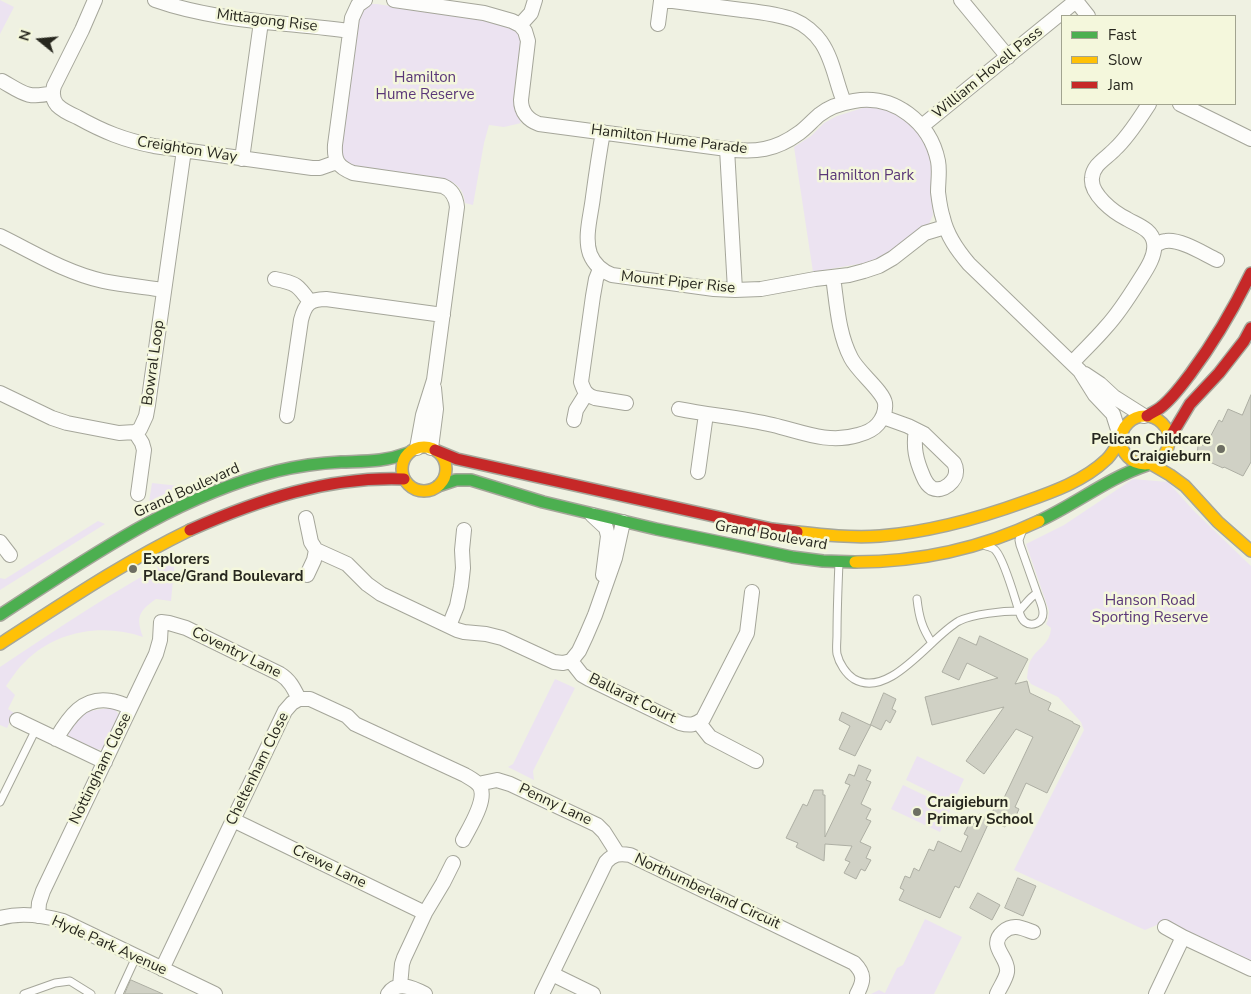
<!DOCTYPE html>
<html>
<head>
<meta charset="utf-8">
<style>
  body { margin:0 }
  #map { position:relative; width:1251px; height:994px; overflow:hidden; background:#eff1e2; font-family:"Nunito Sans",sans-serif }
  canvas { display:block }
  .legend { position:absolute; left:1061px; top:15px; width:175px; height:90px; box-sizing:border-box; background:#f4f7dc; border:1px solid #a2a490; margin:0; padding:6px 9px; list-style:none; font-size:15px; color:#27271e }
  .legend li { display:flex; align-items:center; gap:10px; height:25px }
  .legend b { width:25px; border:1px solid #a2a490 }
  .north { position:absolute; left:15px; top:15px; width:50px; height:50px; -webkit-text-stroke:4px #f4f7dc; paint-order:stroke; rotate:287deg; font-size:14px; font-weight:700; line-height:20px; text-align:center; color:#27271e }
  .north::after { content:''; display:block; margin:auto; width:18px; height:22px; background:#27271e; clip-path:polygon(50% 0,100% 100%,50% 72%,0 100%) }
</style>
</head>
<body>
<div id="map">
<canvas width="1251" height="994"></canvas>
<ul class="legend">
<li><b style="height:6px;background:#4caf50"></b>Fast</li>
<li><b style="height:6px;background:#ffc107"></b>Slow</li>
<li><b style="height:6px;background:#c62828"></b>Jam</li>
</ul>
<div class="north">N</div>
</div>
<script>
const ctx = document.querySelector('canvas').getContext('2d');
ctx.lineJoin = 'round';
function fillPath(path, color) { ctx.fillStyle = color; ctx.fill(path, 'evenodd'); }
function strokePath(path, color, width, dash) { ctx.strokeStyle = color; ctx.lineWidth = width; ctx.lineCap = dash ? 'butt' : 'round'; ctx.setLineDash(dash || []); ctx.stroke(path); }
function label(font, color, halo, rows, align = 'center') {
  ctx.font = font + ' "Nunito Sans",sans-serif'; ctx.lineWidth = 5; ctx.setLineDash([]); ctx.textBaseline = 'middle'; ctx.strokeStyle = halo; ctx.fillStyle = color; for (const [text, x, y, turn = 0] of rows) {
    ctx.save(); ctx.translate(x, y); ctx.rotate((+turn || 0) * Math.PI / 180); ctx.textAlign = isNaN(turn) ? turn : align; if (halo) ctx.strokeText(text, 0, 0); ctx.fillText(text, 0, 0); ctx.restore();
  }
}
fillPath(new Path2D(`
  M0 0 14 7 0 34Z
  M370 4H377L487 21 512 28 517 31 520 36 522 44 514 105 516 112 521 123 504 127 489 125 484 143 473 205 465 203C464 190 457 183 445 179L352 167 343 159 341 145 359 17 365 7Z
  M872 105 893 112 912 125 922 138 928 152 933 175 931 188 933 215 929 224 917 230 887 254 870 262 813 272 794 147 811 136 824 123 837 116Z
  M1133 479 1168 482 1193 510 1251 566V961L1166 921 1145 930 1014 870 1084 730 1081 722 1058 697 1031 684 1027 678C1028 671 1028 664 1032 658 1039 647 1050 644 1051 628L1046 624 1048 620 1049 611 1026 544 1064 525Z
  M152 483 179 486 149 502Z
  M98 521 105 524 0 590V578L5 579Z
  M175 558 171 601 156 599C138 612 136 617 143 637 103 623 55 631 25 662 17 669 12 678 6 686L15 695 8 709 14 713 7 728 0 725V667C57 629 115 590 175 558Z
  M555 679 575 688 533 771 534 780 508 767 513 764Z
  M108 708H114L120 716 104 748C91 754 81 744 69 737L68 733 75 718 90 711Z
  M917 756 964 779 953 803 906 780Z
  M903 785 951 808 940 832 891 809Z
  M925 919 962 937 934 994H871L879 990 885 993 897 968 903 965Z`), '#ece3f1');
const building = new Path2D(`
  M1251 395V462L1243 476 1224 467 1223 468 1201 458H1197L1198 445H1206L1219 420 1222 422 1228 409 1242 415Z
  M980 636 1028 659 1015 684 1027 681 1030 693 1051 703 1048 710 1073 722V723L1080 726 1047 793 1026 783 1015 807 1019 809 1015 818 1010 816 1005 827 990 820 959 888 955 886 940 918 899 900 904 890 900 888 905 876 910 878 914 868 919 871 929 849 934 851 938 841 961 852 968 836 964 834 970 822 974 824 979 814 989 819 999 798 1003 800 1033 737 1016 729 984 774 966 761 1004 707 932 725 925 697 998 678 967 663 959 680 942 672 959 637 976 645Z
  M884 693 896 699 892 709 896 711 890 723 886 720 881 730 871 725 855 756 839 749 850 726 839 720 842 712 870 725Z
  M859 765 871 770 866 780 871 782 861 804 871 809 866 819 871 821 860 842 871 847 866 858 871 860 865 871 861 869 856 879 844 873 850 862 845 860 852 846 825 844 824 861 796 847 798 843 786 838 803 804 807 806 814 790H823V795H825V837L850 785 845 783 849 774 854 776Z
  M1018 878 1036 886 1023 916 1005 908Z
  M978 893 1000 905 992 920 970 908Z
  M131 980 163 994H125Z`);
fillPath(building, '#d0d1c5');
strokePath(building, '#adaea3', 1);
const lane = new Path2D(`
  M1022 532 1019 540 1020 545 1037 593
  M839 562C838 586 837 611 837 635 837 641 836 648 837 654 839 663 846 674 854 679 890 700 931 636 959 621 973 614 1003 611 1019 611 1025 605 1030 597 1037 593 1039 599 1043 606 1043 613 1043 623 1032 627 1025 622 1021 619 1020 614 1019 611 1014 596 1005 562 996 551 994 548 990 547 986 546
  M917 599C919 617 922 628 932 643
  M0 802 36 729
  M24 994 55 983 70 981 91 994
  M119 994 136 957`);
const street = new Path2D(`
  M95 0 82 30 54 86C52 93 52 99 57 105 62 110 70 114 77 117 104 132 124 140 154 146L312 168H320L337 162
  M155 0C217 22 285 22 350 31
  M365 0 358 5 352 18 335 145C334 161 338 167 353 173L443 186C452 190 456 197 457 207L434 380 423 415 417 448
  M394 0 484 13 512 21 520 25 525 31 528 41 521 100C521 112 528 120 539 124L727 149C755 153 776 150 799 133 806 128 812 121 819 115 829 107 841 103 854 101 894 94 930 122 938 161 940 171 938 181 938 192 939 200 940 209 943 218 947 236 957 250 969 264L1080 371 1095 395 1113 414 1120 436
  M961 0 1008 57
  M1076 1 1088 16
  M658 24 661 1H673C696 4 719 7 742 10 759 12 778 14 794 20 804 24 815 33 821 42 833 59 836 83 844 102
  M520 25 531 13 535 0
  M2 81C23 93 27 99 52 93
  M1180 104 1251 139
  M922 126 1077 0
  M603 132C599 154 596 175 593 197 591 215 584 237 590 254 594 264 602 271 612 275L714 289 735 290 761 289 815 279 849 275 864 271 879 266 893 258 925 233 945 227
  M727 149 735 290
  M242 159 261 22
  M0 236C33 252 66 273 103 281 123 285 144 287 164 290
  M1155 245C1158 244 1162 241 1166 241 1181 239 1204 254 1217 260
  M600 269 596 279 593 296 581 382C584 391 586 395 595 398L626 403
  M275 279C296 283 298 285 310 302
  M1072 363C1083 351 1095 340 1106 327 1119 313 1129 297 1139 281 1146 270 1156 256 1154 243 1152 229 1137 225 1127 219 1113 212 1090 194 1092 178 1093 164 1107 158 1115 149 1129 136 1139 119 1149 104
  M1085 374 1100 384 1114 397 1144 416
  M0 393 52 418 67 423 119 433 135 432 140 429 146 416 148 405 184 150
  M679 409C710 415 742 418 773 425 802 432 828 444 858 435 866 433 873 430 878 424 883 418 886 411 885 403 883 391 858 372 851 358 838 333 837 304 833 277
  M287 416 301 320C305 304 310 299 326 299L443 315
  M883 417 908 426 924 434 954 463C955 465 956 468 956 470 957 481 943 493 932 488 927 485 925 481 923 476 916 460 913 447 916 430
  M574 420 576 410 586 394
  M135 432 142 443 144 450 138 494
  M431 448 436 409 434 388
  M698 472 706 414
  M592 515 606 528 608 536 603 575
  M306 518 311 542 316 550 347 564 367 584 381 594 457 630 464 632 486 634 502 638 554 662 563 663 571 661 579 651 586 636 595 615 615 558 623 522
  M0 542 10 555
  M307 575 314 560 316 550
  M449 626 457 606 461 586 463 568 462 550 464 530
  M571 661 582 675 589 679 680 723C690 726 695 725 703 719L747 633 752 592
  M17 720 105 762
  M699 723 710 737 756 761
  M56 739C69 717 83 696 111 701 118 702 124 705 130 707
  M478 784 497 780 510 784 597 825 604 832 618 854
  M233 820 425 913
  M38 916 39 903 43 891 156 654 160 640 161 622 169 623 186 628 280 674C290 680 294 689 299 699
  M0 918C21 912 42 915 63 921L215 994
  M1165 927 1183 937 1251 969
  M162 969 285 711 292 703 299 699H310L347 716 355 724 465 775C470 778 476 781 479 785 489 798 469 828 463 840
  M552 974 593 994
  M400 986 402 964 404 958 425 913 443 883 453 863
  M388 994C397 980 413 988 425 994
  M542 994 606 862C613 854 620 853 630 855L854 963C865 974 864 981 857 994
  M997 994C1000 987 1006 979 1007 972 1009 957 987 946 1003 932 1013 923 1022 928 1033 932
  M1156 994 1183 937`);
const fast = new Path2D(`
  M438 486 456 480H471L543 502 656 529 792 557 823 561 855 562
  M1039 521C1076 504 1108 478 1147 465
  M0 615C88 558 174 497 277 471 298 466 320 463 341 462 366 461 384 462 408 453`);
const slow = new Path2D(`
  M1121 440a24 24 0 1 1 48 0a24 24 0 1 1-48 0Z
  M402 469a22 22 0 1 1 44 0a22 22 0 1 1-44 0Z
  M1151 464 1170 475 1185 486 1218 522 1251 551
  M797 532C824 535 852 538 880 536 930 532 977 519 1024 502 1053 492 1084 481 1107 459 1113 453 1116 446 1120 440
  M855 562C918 562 982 548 1039 521
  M0 644C62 604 124 562 190 530`);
const jam = new Path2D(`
  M1147 416C1151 413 1156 411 1160 408 1172 399 1182 385 1191 373 1214 342 1234 308 1251 273
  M1169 439 1190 404 1219 373 1244 341 1251 328
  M435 450 457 459 772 529 797 532
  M190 530C258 500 329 476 404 479`);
strokePath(lane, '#a5a69a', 9);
strokePath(street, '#a5a69a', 16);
strokePath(fast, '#a5a69a', 14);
strokePath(slow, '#a5a69a', 14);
strokePath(jam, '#a5a69a', 14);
strokePath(lane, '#fdfdfb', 7);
strokePath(street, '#fdfdfb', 14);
strokePath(fast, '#4caf50', 11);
strokePath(slow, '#ffc107', 11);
strokePath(jam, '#c62828', 11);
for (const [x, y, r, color] of [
  [1221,449,5,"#6d6e63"],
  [133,569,5,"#6d6e63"],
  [917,812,5,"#6d6e63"]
]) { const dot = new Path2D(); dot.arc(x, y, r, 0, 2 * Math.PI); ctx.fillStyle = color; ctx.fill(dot); strokePath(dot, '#f4f7dc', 2); }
label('15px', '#27271e', '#f4f7dc', [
  ["Mittagong Rise",267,21,7],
  ["William Hovell Pass",988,73,-39],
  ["Hamilton Hume Parade",669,140,7],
  ["Creighton Way",187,150,9],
  ["Mount Piper Rise",678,283,6],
  ["Bowral Loop",154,363,-82],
  ["Grand Boulevard",187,491,-24],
  ["Grand Boulevard",771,536,10],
  ["Coventry Lane",236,653,26],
  ["Ballarat Court",632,699,26],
  ["Nottingham Close",101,769,-64],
  ["Cheltenham Close",258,769,-64],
  ["Penny Lane",555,805,25],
  ["Crewe Lane",329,867,26],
  ["Northumberland Circuit",707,892,25],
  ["Hyde Park Avenue",109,946,24]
]);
label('15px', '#5a3778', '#f4f7dc', [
  ["Hamilton",425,78],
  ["Hume Reserve",425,95],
  ["Hamilton Park",866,176],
  ["Hanson Road",1150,601],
  ["Sporting Reserve",1150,618]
]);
label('bold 15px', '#27271e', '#f4f7dc', [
  ["Pelican Childcare",1211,440,"right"],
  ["Craigieburn",1211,457,"right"],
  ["Explorers",143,560],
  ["Place/Grand Boulevard",143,577],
  ["Craigieburn",927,803],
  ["Primary School",927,820]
], 'left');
</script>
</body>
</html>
